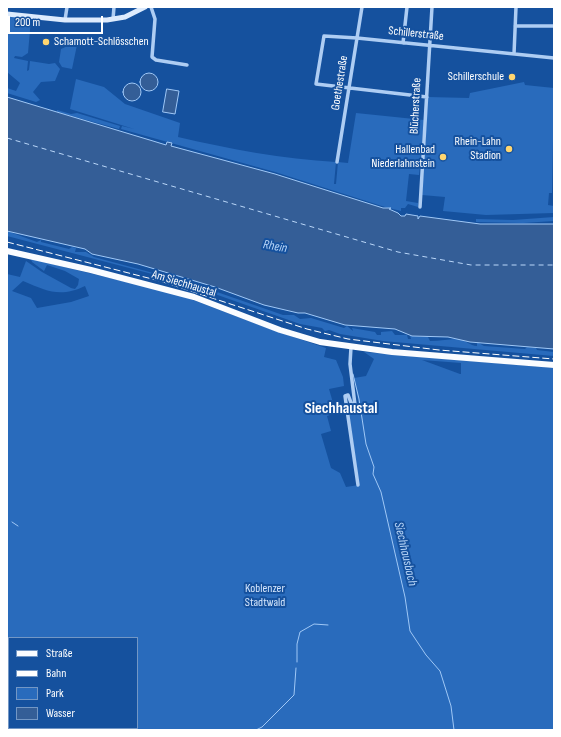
<!DOCTYPE html>
<html>
<head>
<meta charset="utf-8">
<style>
  body { margin:0 }
  #map { position:relative; width:561px; height:737px; overflow:hidden; background:#15519e; font-family:"Sofia Sans Condensed",sans-serif }
  canvas { display:block }
  .frame { position:absolute; inset:0; border:8px solid #fff; pointer-events:none }
  .legend { position:absolute; left:8px; top:637px; width:130px; height:92px; box-sizing:border-box; background:#15519e; border:1px solid #7397c5; margin:0; padding:5px 7px; list-style:none; font-size:12px; color:#fff }
  .legend li { display:flex; align-items:center; gap:8px; height:20px }
  .legend b { width:20px; border:1px solid #7397c5 }
  .scale { position:absolute; left:8px; top:16px; width:95px; height:18px; box-sizing:border-box; border:2px solid #fff; border-top:0; padding-left:5px; font-size:12px; line-height:14px; white-space:nowrap; color:#fff; -webkit-text-stroke:3px #15519e; paint-order:stroke }
</style>
</head>
<body>
<div id="map">
<canvas width="561" height="737"></canvas>
<div class="frame"></div>
<ul class="legend">
<li><b style="height:5px;background:#fafcff"></b>Straße</li>
<li><b style="height:5px;background:#fff"></b>Bahn</li>
<li><b style="height:11px;background:#296bbc"></b>Park</li>
<li><b style="height:11px;background:#345e97"></b>Wasser</li>
</ul>
<div class="scale">200 m</div>
</div>
<script>
const ctx = document.querySelector('canvas').getContext('2d');
ctx.lineJoin = 'round';
function fillPath(path, color) { ctx.fillStyle = color; ctx.fill(path, 'evenodd'); }
function strokePath(path, color, width, dash) { ctx.strokeStyle = color; ctx.lineWidth = width; ctx.lineCap = dash ? 'butt' : 'round'; ctx.setLineDash(dash || []); ctx.stroke(path); }
function label(font, color, halo, rows, align = 'center') {
  ctx.font = font + ' "Sofia Sans Condensed",sans-serif'; ctx.lineWidth = 4; ctx.setLineDash([]); ctx.textBaseline = 'middle'; ctx.strokeStyle = halo; ctx.fillStyle = color; for (const [text, x, y, turn = 0] of rows) {
    ctx.save(); ctx.translate(x, y); ctx.rotate((+turn || 0) * Math.PI / 180); ctx.textAlign = isNaN(turn) ? turn : align; if (halo) ctx.strokeText(text, 0, 0); ctx.fillText(text, 0, 0); ctx.restore();
  }
}
fillPath(new Path2D(`
  M7 16 31 19 28 53 22 57 15 56 14 58 28 61 27 71 29 70 30 61 49 64 55 63 60 69 55 81 41 82 33 92 40 100 36 102 7 93V88L16 91 20 83 7 72Z
  M79 39 85 40 84 41 77 45 72 69 62 67 59 62 61 49 79 41Z
  M76 79 104 87 125 104 180 123 178 137C230 149 283 159 336 162L334 184H336L338 162 348 163 356 113 424 120 419 175 409 174 406 201 418 203V207L408 204 405 208H401V211L385 207 275 172 121 129 122 126 134 129 70 109Z
  M524 82 525 85 554 88 552 193H549L548 205 554 206V213L486 215 443 211 445 197 422 195 428 97 469 98 470 93Z
  M57 110 71 114 77 113 120 126 119 129 57 112Z
  M554 217V221L523 223 476 222V219L513 220Z
  M7 231 37 242 41 240V242L69 249 72 247 76 248 75 252H86L94 257 194 284 283 315H294L300 319 311 318 344 328 347 326 353 331 352 328 375 332 377 335H381V332L392 331 395 335H407L408 339H411L410 336 428 337 430 341C439 341 450 339 459 339 466 340 470 346 477 346V342L484 346 525 349 527 347 536 348 537 350 554 352V356L383 341 340 334 329 330 325 331 322 328 300 324 175 280 7 236Z
  M31 259 180 295 267 328 326 348 324 357 336 360 343 377 344 386 329 389 336 413 327 416 331 431 321 434 331 468 340 473 346 487 359 485 348 408 359 407 354 378 366 376 374 359 364 352 554 368V730H7V274L20 277 26 261 42 272 71 288 75 289 78 285 79 279 65 271 47 265 44 271 32 262ZM23 281C47 291 60 298 85 286L89 296 71 302 37 308 31 298 12 291ZM422 360 461 363V374H460ZM9 638H137V728H9Z`), '#296bbc');
const water = new Path2D(`
  M140 82a9 9 0 1 1 18 0a9 9 0 1 1-18 0Z
  M123 92a9 9 0 1 1 18 0a9 9 0 1 1-18 0Z
  M167 89 179 91 175 114 163 112Z
  M7 97 153 141 166 145 167 142 172 143 171 146 275 174 383 208H391L389 209 398 213 401 216H405L406 214 418 216V219L420 216 480 224H554V349L470 342 448 337 412 336 395 329 345 325 305 313H298L264 305 215 287 138 264 92 254 85 249 7 231Z`);
fillPath(water, '#345e97');
strokePath(water, '#a0c8f6', 1);
strokePath(new Path2D(`
  M353 374 359 399 366 444 374 467 373 474 381 492 405 597 410 631 426 655 440 671 451 706 454 730
  M12 522 18 526
  M297 662V644L300 632 314 624 328 625
  M245 730H247
  M256 730 262 727 294 695 296 668`), '#a0c8f6', 1);
strokePath(new Path2D(`
  M7 138 398 252 471 265H554`), '#bad7f9', 1, [5, 4]);
strokePath(new Path2D(`
  M151 7 155 19 152 57 156 60 187 65
  M113 19 114 7
  M65 20 67 7
  M515 26H554
  M403 43 407 7
  M514 54 516 7
  M427 97 316 84 324 36 357 38 554 58
  M337 162 362 7
  M420 207 432 7
  M351 347 350 364 355 405H352L348 395 345 396 358 485`), '#aecdf3', 3.5);
strokePath(new Path2D(`
  M7 14 65 20H107L125 17 145 7`), '#ddebfd', 5);
strokePath(new Path2D(`
  M7 251 91 270 194 297 280 330 320 342 392 352 554 365`), '#fafcff', 6);
strokePath(new Path2D(`
  M7 242 160 281 307 329 348 339 439 350 554 359`), '#fff', 1, [7, 3]);
for (const [x, y, r, color] of [
  [46,42,4,"#ffd670"],
  [512,77,4,"#ffd670"],
  [509,149,4,"#ffd670"],
  [443,157,4,"#ffd670"]
]) { const dot = new Path2D(); dot.arc(x, y, r, 0, 2 * Math.PI); ctx.fillStyle = color; ctx.fill(dot); strokePath(dot, '#15519e', 1.5); }
label('12px', '#fff', '#15519e', [
  ["Schillerstraße",416,34,6],
  ["Goethestraße",340,83,-81],
  ["Blücherstraße",416,106,-87],
  ["Am Siechhaustal",184,284,17]
]);
label('12px', '#fff', '#15519e', [
  ["Schamott-Schlösschen",54,42,"left"],
  ["Schillerschule",504,77],
  ["Rhein-Lahn",501,142],
  ["Stadion",501,156],
  ["Hallenbad",435,150],
  ["Niederlahnstein",435,164]
], 'right');
label('12px', '#d6e7fd', '#15519e', [
  ["Koblenzer",265,589],
  ["Stadtwald",265,603]
]);
label('italic 13px', '#bad7f9', '#15519e', [
  ["Rhein",275,247,10],
  ["Siechhausbach",405,554,77]
]);
label('bold 16px', '#fff', '#15519e', [
  ["Siechhaustal",341,409]
]);
</script>
</body>
</html>
